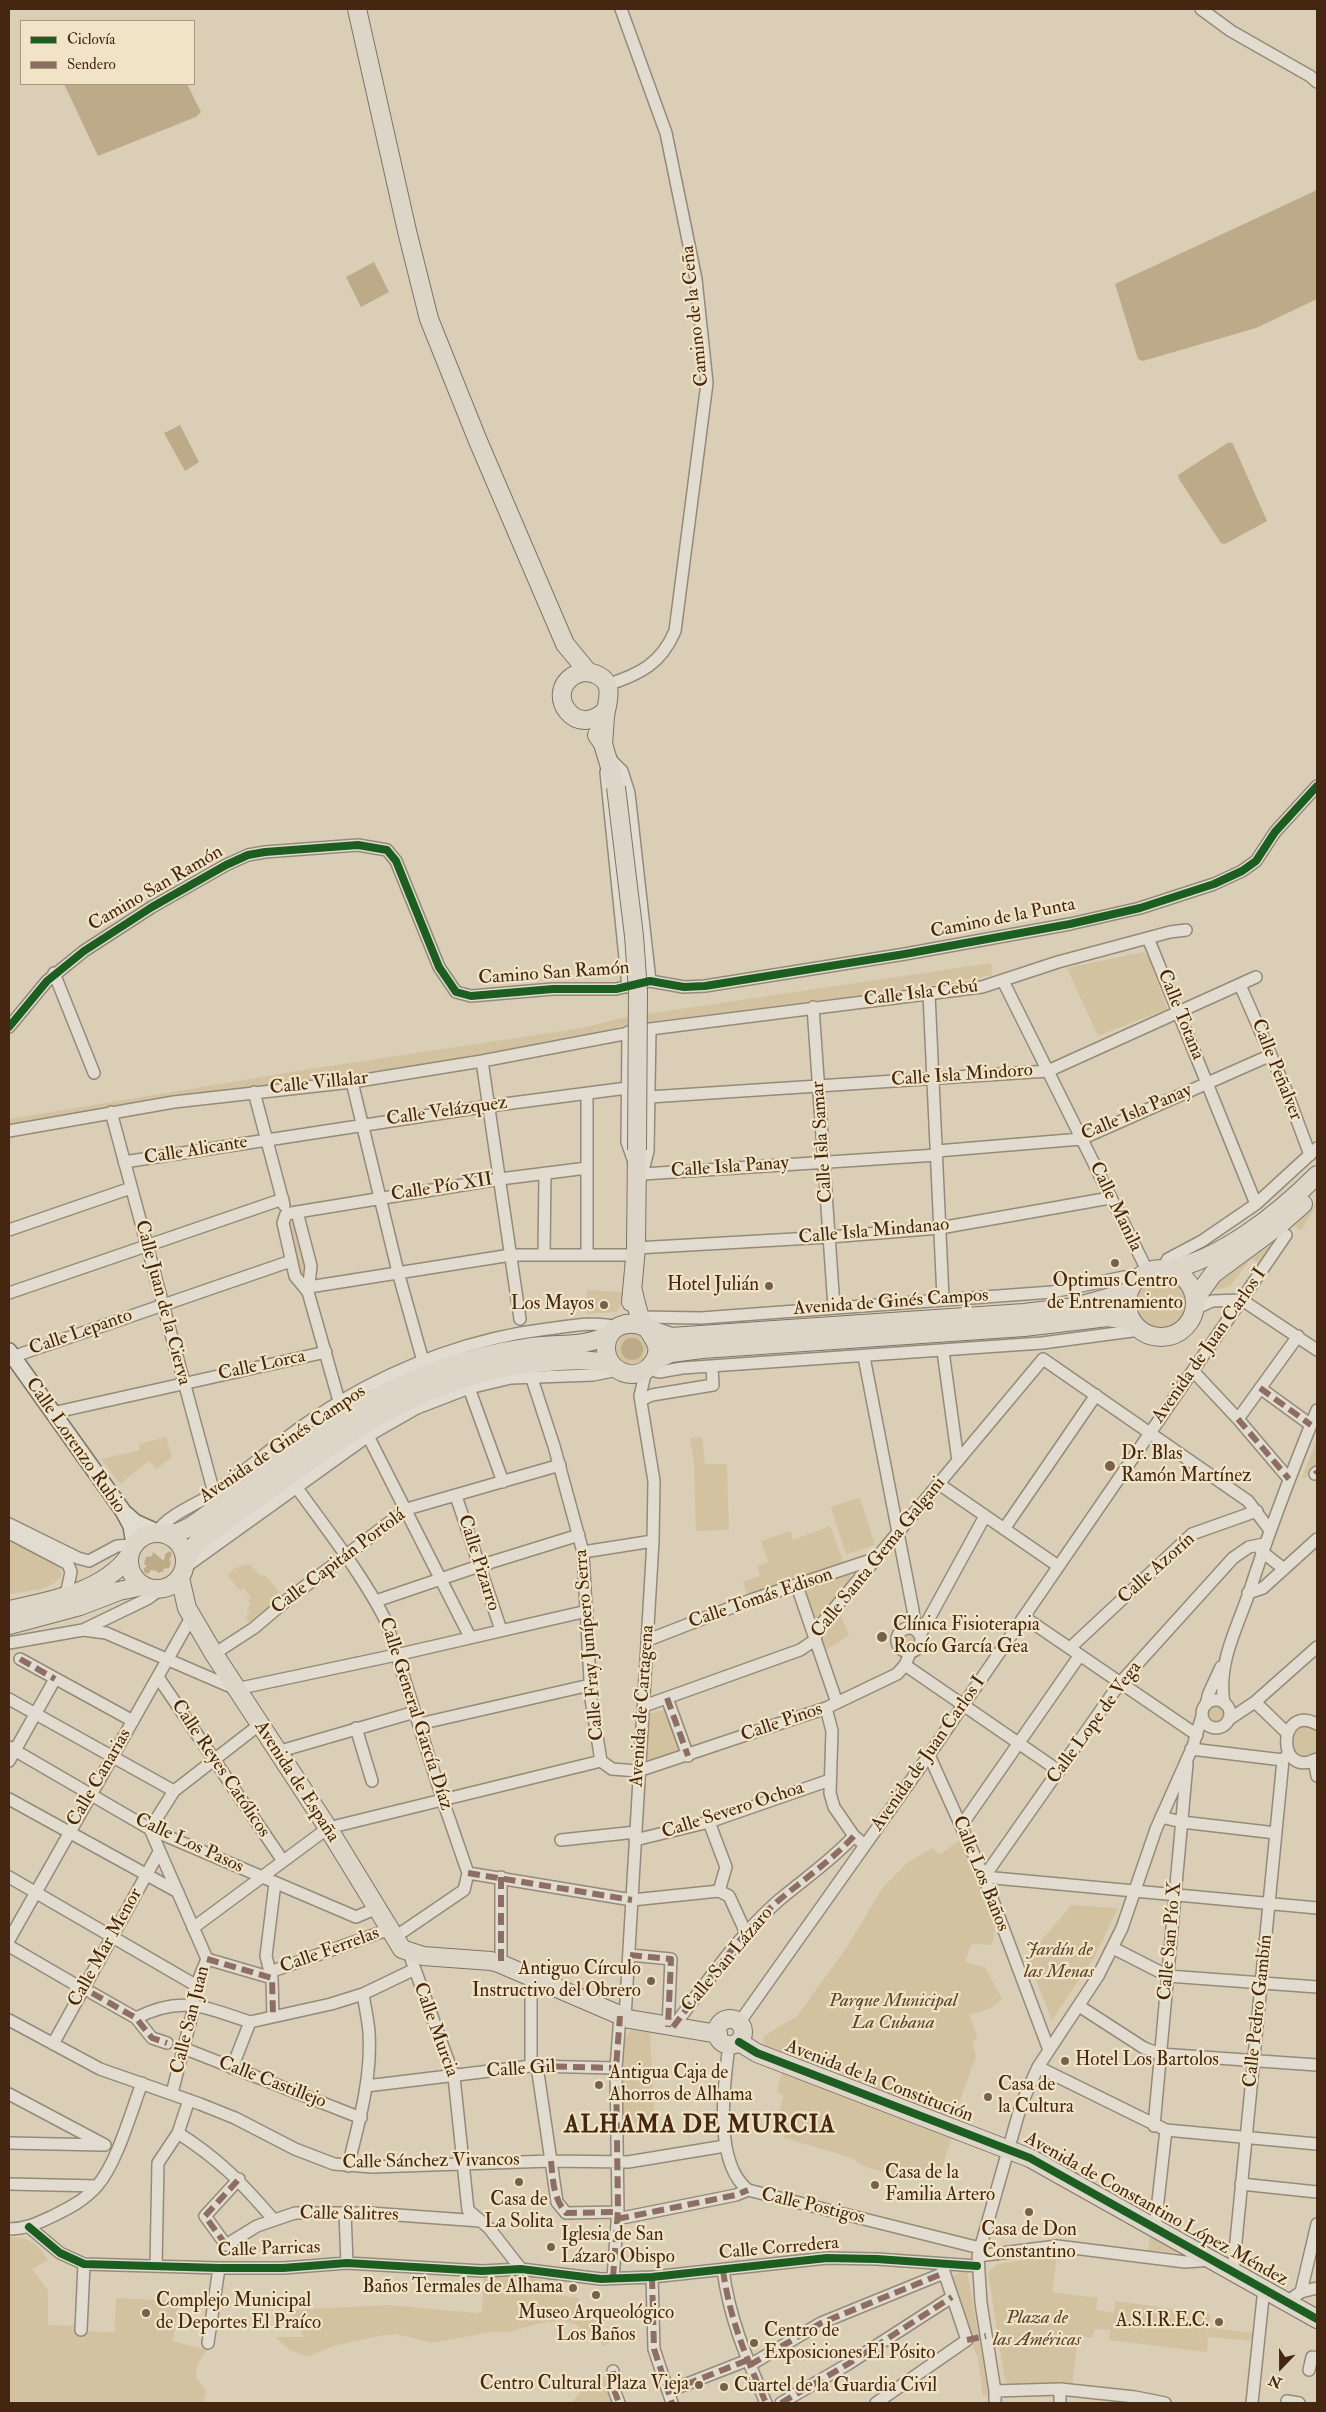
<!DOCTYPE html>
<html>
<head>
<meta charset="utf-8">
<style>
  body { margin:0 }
  #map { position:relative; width:1326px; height:2412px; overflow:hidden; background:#dacfb6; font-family:"IM FELL Double Pica",serif }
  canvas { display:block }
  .frame { position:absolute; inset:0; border:10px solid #442611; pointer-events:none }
  .legend { position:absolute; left:20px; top:20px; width:175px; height:65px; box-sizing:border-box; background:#f1e4c6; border:1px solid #ac987e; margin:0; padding:6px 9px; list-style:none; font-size:15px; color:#442611 }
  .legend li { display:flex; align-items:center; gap:10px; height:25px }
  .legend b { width:25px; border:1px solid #ac987e }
  .north { position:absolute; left:1256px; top:2342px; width:50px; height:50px; -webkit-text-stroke:4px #f1e4c6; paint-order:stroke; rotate:202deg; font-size:14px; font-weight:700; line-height:20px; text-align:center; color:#442611 }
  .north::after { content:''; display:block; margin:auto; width:18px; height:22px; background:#442611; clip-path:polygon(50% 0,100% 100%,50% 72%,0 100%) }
</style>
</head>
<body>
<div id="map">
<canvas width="1326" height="2412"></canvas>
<div class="frame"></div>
<ul class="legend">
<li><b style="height:6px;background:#1b5e20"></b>Ciclovía</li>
<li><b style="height:6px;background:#8d6e63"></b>Sendero</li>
</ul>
<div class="north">N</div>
</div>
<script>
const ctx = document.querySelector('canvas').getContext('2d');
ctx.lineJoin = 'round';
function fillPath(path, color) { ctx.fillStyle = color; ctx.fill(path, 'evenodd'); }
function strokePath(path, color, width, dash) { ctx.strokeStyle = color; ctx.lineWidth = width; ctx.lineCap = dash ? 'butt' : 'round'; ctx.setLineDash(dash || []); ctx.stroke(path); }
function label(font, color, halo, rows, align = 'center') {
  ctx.font = font + ' "IM FELL Double Pica",serif'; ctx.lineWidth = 4.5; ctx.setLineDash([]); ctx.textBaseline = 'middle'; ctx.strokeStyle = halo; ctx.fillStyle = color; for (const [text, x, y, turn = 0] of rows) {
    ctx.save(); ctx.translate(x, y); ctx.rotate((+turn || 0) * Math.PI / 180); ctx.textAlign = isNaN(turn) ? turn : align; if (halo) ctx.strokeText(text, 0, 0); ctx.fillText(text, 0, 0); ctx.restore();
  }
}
fillPath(new Path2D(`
  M1143 952 1148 956 1167 1009 1098 1036 1067 968Z
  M991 963 992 975 893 991 630 1024 587 1035 429 1063 302 1082 198 1093 9 1126V1119L316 1068 582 1028 626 1017Z
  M1317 1204 1301 1231 1292 1225 1313 1205Z
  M289 1221 296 1225 308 1275 306 1277H301L287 1227Z
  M1271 1245 1259 1263 1251 1259 1230 1286 1212 1291 1218 1280 1265 1246Z
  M1134 1303a27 27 0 1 1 54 0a27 27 0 1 1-54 0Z
  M586 1290 624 1292 620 1308 617 1312 587 1314Z
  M629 1333 639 1335 647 1347 642 1360C630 1368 618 1362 616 1348L620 1338Z
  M166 1437 172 1457 157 1469 149 1461 120 1484 101 1459 140 1450 139 1444Z
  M702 1437 705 1463 699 1464H727L729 1530 696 1531 694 1464 690 1438Z
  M1317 1440V1466L1305 1478 1302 1477Z
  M860 1498 875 1545 846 1554 831 1507Z
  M830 1526 844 1563 749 1598 743 1582 760 1576 757 1566 768 1562 761 1541 790 1531 793 1540Z
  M9 1541 58 1566 62 1574C55 1591 25 1591 9 1594Z
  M249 1564 260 1575 266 1576 285 1598 251 1624 245 1617 250 1612 247 1609 251 1605 248 1601 251 1597 243 1588 240 1591 227 1575 235 1568Z
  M849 1573 852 1578 815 1621 804 1589Z
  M839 1612 849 1635 826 1650C817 1634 829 1624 839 1612Z
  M899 1641a10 10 0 1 1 20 0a10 10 0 1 1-20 0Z
  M1205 1714a11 11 0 1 1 22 0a11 11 0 1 1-22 0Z
  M672 1707 688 1753 646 1764 649 1714Z
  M1299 1725 1317 1728V1755L1311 1759 1295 1755 1290 1733Z
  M961 1839 965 1851H968C970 1859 972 1867 974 1874 985 1900 1001 1916 992 1945L973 1944 970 1947 965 1962 985 1967 1002 1999 989 2009 969 2015 978 2038 972 2042 976 2056 954 2118 949 2116 948 2119 919 2108 920 2105C895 2096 870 2091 845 2082L842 2076 762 2046 764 2036 797 2016 847 1947 883 1887 907 1863 932 1848 939 1855Z
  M1071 1905 1118 1908 1094 1958 1052 2020 1027 1958Z
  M631 2030 650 2032 655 2124 619 2122C620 2104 617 2040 631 2030Z
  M782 2072 952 2136 939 2178 908 2170 903 2178 863 2166 852 2158 784 2138 786 2132 774 2129 784 2095 777 2092Z
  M1150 2231 1184 2253 1148 2250Z
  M9 2237C29 2237 37 2243 48 2260L32 2269 48 2290V2325L81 2326V2331L115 2332 116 2298 179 2301 173 2341 207 2350 197 2365 196 2377 206 2391 203 2403H9Z
  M1057 2255 1052 2292 1098 2298 1096 2310 1114 2313 1115 2301 1210 2314 1209 2328 1254 2333 1253 2341 1208 2337 1207 2352 1109 2340 1110 2330 1094 2329 1093 2338 1078 2336 1072 2387H1014L1007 2383 1004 2376 988 2272 998 2264Z
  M967 2270 989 2394 983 2396 978 2359 949 2277Z
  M484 2275 535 2276 538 2280 545 2281 548 2278H552L550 2294 579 2298 584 2311 591 2308 597 2314 602 2309 605 2321 596 2323 609 2343 603 2346 597 2335 580 2330 579 2326 561 2320 537 2324 511 2332H491L432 2343 396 2334 379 2336 333 2346 307 2357 290 2350 275 2337H304L289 2310 388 2305 477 2313 482 2311Z
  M608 2374 617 2403H572C580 2390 594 2380 608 2374Z`), '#d3c2a0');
fillPath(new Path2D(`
  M64 84H187L201 112 196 117 98 156Z
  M1317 190V299L1256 328 1143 361 1138 359 1115 284Z
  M374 262 389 292 361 307 346 277Z
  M180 425 199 462 185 471 164 433Z
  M1229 442 1233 444 1267 521 1225 544 1221 543 1179 479 1178 475Z
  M621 1349a11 11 0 1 1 22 0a11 11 0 1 1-22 0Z
  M170 1551 172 1554 169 1560 171 1562 169 1568 163 1569 164 1571 158 1573 157 1571 151 1570 148 1574 145 1573 143 1569 147 1566 144 1564 146 1557 152 1556 153 1552 164 1561 165 1554Z`), '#bdaa88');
const street = new Path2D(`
  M1201 9 1231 31 1310 76 1317 82
  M607 685C640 674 661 664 675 631L707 383 696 279 666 133 621 9
  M609 758 622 771 629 793 650 981
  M606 772 628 987
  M1148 938 1256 1204
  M54 973 94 1073
  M1003 981 1148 1272
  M1240 985 1284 1085 1310 1155
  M929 994 943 1298
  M813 1007 834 1307
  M9 1027 47 981 84 951 152 907 226 865 248 855 265 852 358 845 387 850 396 861 439 967 456 992 471 996 553 989H616L650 981 684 987 705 986 905 954 1070 924 1140 908 1214 884 1242 871 1256 861 1275 832 1317 786
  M628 1032 627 1142 634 1162
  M482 1061 520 1319
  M352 1082 398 1272 423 1361
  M254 1092 284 1205
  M649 1097 1048 1071 1256 977
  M111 1112 214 1493
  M9 1131 174 1102 352 1082 482 1061 650 1029 982 987 1058 962 1170 932 1186 930
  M937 1151 1081 1139 1271 1055
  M124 1162 489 1106 627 1088
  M643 1174 937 1155
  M641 1178 648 1151 650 1029
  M297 1212 500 1179 587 1168
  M297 1212 311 1266 308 1292 295 1276 283 1223 286 1214Z
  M9 1230 131 1188
  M636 1248 830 1237 940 1228 1110 1198
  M544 1255 545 1173
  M587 1255V1093
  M1162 1269 1168 1259 1202 1241 1256 1204 1317 1148
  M309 1287 511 1255H636
  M308 1292 341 1408
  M9 1293 283 1199
  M1195 1309 1212 1301 1242 1300 1317 1350
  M640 1317 701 1318 1052 1292 1124 1277H1140
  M943 1351 958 1461
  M12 1357 291 1261
  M864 1357 913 1610 915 1629
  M1043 1359 1248 1501 1269 1529
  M648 1369 659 1372 682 1368 1042 1343 1140 1330
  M1193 1371 1238 1419 1289 1479
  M531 1376 554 1446 583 1552 591 1699 601 1761 612 1769 638 1771 826 1708 897 1674 905 1665 910 1653
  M469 1388 503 1482
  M1260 1388 1311 1425
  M641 1400 652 1395 713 1385 712 1366
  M52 1413 326 1352
  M1238 1419 1298 1336
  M368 1436 470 1637
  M1315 1474 1317 1472
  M939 1484 1058 1566
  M297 1488C328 1531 362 1574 386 1621L442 1798 468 1873 464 1890 395 1937
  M456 1496 501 1630
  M9 1524 78 1558 89 1561 117 1546 133 1545
  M1004 1529 1096 1395
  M157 1532C168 1514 201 1503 219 1490 259 1460 298 1426 341 1401 403 1364 475 1338 547 1329 571 1326 594 1321 618 1327
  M9 1533 68 1564 71 1572 66 1595
  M1264 1544 1249 1547 1233 1558 1120 1683 984 1877 1317 1908
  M1261 1551 1284 1569
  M583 1552 653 1541
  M184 1568 368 1436 417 1408 469 1388 511 1378 593 1375 617 1370
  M797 1586 837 1703
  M1248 1593 1263 1588 1317 1539
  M376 1601 479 1566 579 1535
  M1024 1617 1197 1735
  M897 1640a12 12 0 1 1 24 0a12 12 0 1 1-24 0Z
  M83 1630 106 1633 236 1689 396 1655 587 1611
  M920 1635 985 1516
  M648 1640 751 1600 874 1559
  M9 1643 83 1630 147 1599 161 1589
  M1070 1648 1192 1534 1257 1511
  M214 1654 254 1628 287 1600 407 1509 560 1465
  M20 1659 133 1721
  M905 1665 1059 1771
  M158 1677 283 1861
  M667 1698 688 1756
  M9 1699 174 1791
  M1202 1714a14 14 0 1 1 28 0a14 14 0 1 1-28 0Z
  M1255 1702 1287 1733
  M1224 1703C1217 1664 1237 1628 1249 1593 1269 1531 1292 1471 1317 1410
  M1206 1704 1209 1693 1221 1667
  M644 1706 800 1650 815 1640 818 1628 1043 1359
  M826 1708 832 1731 830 1793 834 1807 854 1836 860 1841
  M1228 1720 1255 1702 1317 1647
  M419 1724 590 1685
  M1317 1724C1277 1703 1276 1780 1317 1759
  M356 1728 372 1781
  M9 1747 150 1829 356 1917 377 1908
  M1191 1749 1283 1760
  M277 1752 415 1712
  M929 1755 984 1877 1049 2050
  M1314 1760 1317 1776
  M9 1761 55 1679
  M9 1799 178 1892
  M1161 1817 1182 1822 1276 1833
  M709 1822 726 1867 719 1891
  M961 1826 1080 1655
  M150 1829 207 1959 194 1991 193 2011 172 2093
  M150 1829 174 1791 259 1725
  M561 1840 636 1832
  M635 1840 709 1822 830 1780
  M468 1873 632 1900 719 1891
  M9 1877 197 1986
  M501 1877V1964
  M275 1883 266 1956 270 1972 390 1929
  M719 1891 729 1896 746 1933
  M193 1928 328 1828 601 1761
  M9 1940 192 1616
  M9 1946 83 1989
  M1113 1948 1168 1976 1317 1987
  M409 1953 454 2077 468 2210 489 2228 521 2269
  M630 1955 671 1959 668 2027
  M207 1959 272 1978 273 2016
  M92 1993 136 2018 152 2038 167 2043
  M1079 2006 1144 2048 1160 2054 1317 2065
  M136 2018C181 1995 205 2007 250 2022L232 2068
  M625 2018 653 1541 654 1481 640 1396 646 1370
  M9 2020 100 2069 200 2104 235 2118 295 2149 334 2164 372 2167 551 2161 628 2162 725 2146
  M250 2022 331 2004 363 1994 413 1970
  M739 2023 929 1755 1286 1235
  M673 2027C706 1984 737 1937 778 1901 804 1879 831 1861 854 1836
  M53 2044 159 1852
  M729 2045C724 2085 713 2162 748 2190L980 2248
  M183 2048 361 2118
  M531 2066V1976
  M537 2066 557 2202 566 2213 618 2212
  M1038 2067 1166 2130 1317 2144
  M366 2086 531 2066 616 2068
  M9 2094 105 2145
  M1154 2126 1187 1764
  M178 2133C219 2159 242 2183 273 2219
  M9 2143 103 2145
  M348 2166C359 2122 372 2078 369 2032 368 2020 365 2007 363 1994
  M239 2179 205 2216 226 2245 257 2226 295 2213H370L480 2221
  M9 2184 97 2186
  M1241 2184 1317 2192
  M345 2213 347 2263
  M617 2219 736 2195 748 2190
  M29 2227 60 2253 84 2264 219 2268H283L347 2263 482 2271 521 2269 601 2279 652 2277 827 2258 877 2259 977 2266
  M1155 2228 1166 2130
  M9 2229C26 2229 38 2223 53 2216 69 2208 85 2200 97 2186 117 2163 131 2112 142 2083
  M978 2256 1057 2246 1185 2262 1212 2260
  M156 2266 158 2163 178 2133 189 2100
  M942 2266 967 2340
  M723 2270C730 2321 746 2356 766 2403
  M1233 2272 1283 1760 1289 1753
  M652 2277 654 2349 672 2403
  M613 2278 618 2210 616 2068 620 2016
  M1301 2292 1317 2288
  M1288 2301 1301 2292 1317 2224
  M81 2330 84 2264
  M208 2343 219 2268
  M750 2365 821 2323 944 2273
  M1309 2370 1312 2357 1317 2358
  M613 2371 614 2390 619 2403
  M669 2391 748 2360
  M995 2391 1060 2389 1135 2397 1165 2403
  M1287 2401 1299 2403
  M781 2403 848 2364 952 2297
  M876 2403 967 2340
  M995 2403V2391L981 2303 978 2256 1021 2105 1038 2067 1098 1976 1122 1928 1156 1829 1193 1746 1202 1716
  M1060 2403V2389
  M1252 2403 1264 2288`);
const secondary = new Path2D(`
  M9 1351 123 1511 131 1526 134 1544
  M126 1514 135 1522 157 1532`);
const primary = new Path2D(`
  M357 9 407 231 429 319 478 441 565 644 588 672
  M597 735 603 744 616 787
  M603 744C604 735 604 726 605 717 607 701 616 682 595 674 588 671 579 672 573 676 544 695 577 740 606 710
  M1127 1303a34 34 0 1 1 68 0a34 34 0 1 1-68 0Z
  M1168 1270C1222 1259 1278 1214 1317 1175
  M633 1291C635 1300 637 1309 640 1317 647 1333 667 1345 652 1364 637 1384 605 1372 606 1347 607 1326 628 1319 645 1327
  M1195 1299 1213 1274 1278 1226 1303 1204
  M631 1302 636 1248 637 1150
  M649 1329 671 1337 1024 1313 1075 1307 1129 1292
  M655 1360 671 1353 702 1349 1024 1327 1108 1317 1132 1321
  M129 1561a28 28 0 1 1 56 0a28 28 0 1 1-56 0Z
  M166 1533H177L190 1527C268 1473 342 1405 433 1372 465 1360 498 1352 532 1347 559 1343 585 1348 610 1334
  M186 1561 194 1546 202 1539C307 1464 412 1370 547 1362 569 1360 589 1359 611 1364
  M180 1578 187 1608 214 1654 328 1828 402 1949 423 1956 491 1961 501 1964 629 2019 718 2034
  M9 1610C50 1601 103 1592 129 1556
  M9 1625 80 1606 119 1591 143 1586
  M717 2032a13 13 0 1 1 26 0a13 13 0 1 1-26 0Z
  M739 2042 757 2053 1030 2158 1317 2319`);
strokePath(street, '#948a7a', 14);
strokePath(secondary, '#7e7465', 18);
strokePath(primary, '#7e7465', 20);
strokePath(street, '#e2dcd0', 11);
strokePath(secondary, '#e2dcd0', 15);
strokePath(primary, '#ddd6c8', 18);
const primaryBridge = new Path2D(`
  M616 787 634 936 638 991 637 1150`);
strokePath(primaryBridge, '#7e7465', 20, []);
strokePath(primaryBridge, '#ddd6c8', 18);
strokePath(new Path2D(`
  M1260 1388 1311 1425
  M1238 1419 1289 1479
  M1315 1474 1317 1472
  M20 1659 55 1679
  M667 1698 688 1756
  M468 1873 632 1900
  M501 1877V1964
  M630 1955 671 1959 668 2027
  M207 1959 272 1978 273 2016
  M92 1993 136 2018 152 2038 167 2043
  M673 2027C706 1984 737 1937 778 1901 804 1879 831 1861 854 1836
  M537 2066 616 2068
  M551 2161C553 2180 553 2198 566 2213L618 2212
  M617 2219 736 2195 748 2190
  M226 2245 205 2216 239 2179
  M723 2270C730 2321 746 2356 766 2403
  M652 2277 654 2349 672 2403
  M613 2278 618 2210 616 2068 620 2016
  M967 2340 986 2336
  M750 2365 821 2323 944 2273
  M613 2371 614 2390 619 2403
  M669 2391 748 2360
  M781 2403 848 2364 952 2297`), '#8d6e63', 6, [12, 6]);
strokePath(new Path2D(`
  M9 1027 47 981 84 951 152 907 226 865 248 855 265 852 358 845 387 850 396 861 439 967 456 992 471 996 553 989H616L650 981 684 987 705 986 905 954 1070 924 1140 908 1214 884 1242 871 1256 861 1275 832 1317 786
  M739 2042 757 2053 1030 2158 1317 2319
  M29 2227 60 2253 84 2264 219 2268H283L347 2263 482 2271 521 2269 601 2279 652 2277 827 2258 877 2259 977 2266`), '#1b5e20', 8);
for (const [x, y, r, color] of [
  [1115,1263,5,"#78614b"],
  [769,1286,5,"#78614b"],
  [604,1305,5,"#78614b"],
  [1110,1466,6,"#78614b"],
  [882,1637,6,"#78614b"],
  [651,1981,5,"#78614b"],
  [1065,2061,5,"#78614b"],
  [599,2085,5,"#78614b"],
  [988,2097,5,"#78614b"],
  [519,2182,5,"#78614b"],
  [875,2185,5,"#78614b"],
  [1029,2212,5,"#78614b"],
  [551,2247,5,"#78614b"],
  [573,2288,5,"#78614b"],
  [596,2295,5,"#78614b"],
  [146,2313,5,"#78614b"],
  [1219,2322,5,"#78614b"],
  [754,2343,5,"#78614b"],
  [699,2385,5,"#78614b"],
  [724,2387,5,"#78614b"]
]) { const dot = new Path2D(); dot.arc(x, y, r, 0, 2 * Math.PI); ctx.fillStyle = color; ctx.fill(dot); strokePath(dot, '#f1e4c6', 2); }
label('19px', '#442611', '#f1e4c6', [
  ["Camino de la Ceña",696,316,-96],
  ["Camino San Ramón",156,889,-30],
  ["Camino de la Punta",1003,919,-11],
  ["Camino San Ramón",554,974,-4],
  ["Calle Isla Cebú",921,994,-7],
  ["Calle Totana",1180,1015,68],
  ["Calle Peñalver",1276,1070,68],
  ["Calle Isla Mindoro",962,1076,-4],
  ["Calle Villalar",319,1084,-6],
  ["Calle Velázquez",447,1112,-8],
  ["Calle Isla Panay",1137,1113,-23],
  ["Calle Isla Samar",823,1142,-94],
  ["Calle Alicante",196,1151,-9],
  ["Calle Isla Panay",730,1168,-4],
  ["Calle Pío XII",442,1188,-9],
  ["Calle Manila",1115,1207,64],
  ["Calle Isla Mindanao",874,1232,-5],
  ["Calle Juan de la Cierva",162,1303,75],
  ["Avenida de Ginés Campos",891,1303,-4],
  ["Calle Lepanto",81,1333,-19],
  ["Avenida de Juan Carlos I",1210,1346,-55],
  ["Calle Lorca",262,1366,-12],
  ["Avenida de Ginés Campos",283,1445,-34],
  ["Calle Lorenzo Rubio",75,1446,55],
  ["Calle Santa Gema Galgani",879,1558,-51],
  ["Calle Capitán Portolá",339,1562,-37],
  ["Calle Pizarro",478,1563,72],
  ["Calle Azorín",1157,1569,-42],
  ["Calle Tomás Edison",761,1599,-19],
  ["Calle Fray Junípero Serra",590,1645,-95],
  ["Avenida de Cartagena",643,1706,-86],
  ["Calle General García Díaz",415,1714,72],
  ["Calle Pinos",782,1723,-19],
  ["Calle Lope de Vega",1095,1723,-54],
  ["Avenida de Juan Carlos I",929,1754,-55],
  ["Calle Reyes Católicos",220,1769,56],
  ["Calle Canarias",100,1778,-60],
  ["Avenida de España",296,1782,57],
  ["Calle Severo Ochoa",733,1811,-18],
  ["Calle Los Pasos",189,1844,25],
  ["Calle Los Baños",980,1874,68],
  ["Calle San Pío X",1171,1941,-85],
  ["Calle Mar Menor",106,1948,-61],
  ["Calle Ferrelas",330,1951,-20],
  ["Calle San Lázaro",728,1960,-50],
  ["Calle Pedro Gambín",1259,2011,-84],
  ["Calle San Juan",191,2020,-76],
  ["Calle Murcia",435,2030,70],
  ["Calle Gil",521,2070,-4],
  ["Avenida de la Constitución",879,2082,21],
  ["Calle Castillejo",272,2083,21],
  ["Calle Sánchez Vivancos",431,2162,-1],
  ["Calle Postigos",813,2207,13],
  ["Avenida de Constantino López Méndez",1156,2210,29],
  ["Calle Salitres",349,2215,1],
  ["Calle Corredera",779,2249,-5],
  ["Calle Parricas",269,2250,-2]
]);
label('19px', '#442611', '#f1e4c6', [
  ["Optimus Centro",1115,1282,"center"],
  ["de Entrenamiento",1115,1304,"center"],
  ["Hotel Julián",759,1286,"right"],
  ["Los Mayos",594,1305,"right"],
  ["Dr. Blas",1121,1455],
  ["Ramón Martínez",1121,1477],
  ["Clínica Fisioterapia",893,1626],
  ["Rocío García Gea",893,1648],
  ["Antiguo Círculo",641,1970,"right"],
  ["Instructivo del Obrero",641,1992,"right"],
  ["Hotel Los Bartolos",1075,2061],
  ["Antigua Caja de",609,2074],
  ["Ahorros de Alhama",609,2096],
  ["Casa de",998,2086],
  ["la Cultura",998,2108],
  ["Casa de la",885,2174],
  ["Familia Artero",885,2196],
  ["Casa de",519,2201,"center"],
  ["La Solita",519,2223,"center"],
  ["Casa de Don",1029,2231,"center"],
  ["Constantino",1029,2253,"center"],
  ["Iglesia de San",561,2236],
  ["Lázaro Obispo",561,2258],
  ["Baños Termales de Alhama",563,2288,"right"],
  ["Complejo Municipal",156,2302],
  ["de Deportes El Praíco",156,2324],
  ["Museo Arqueológico",596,2314,"center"],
  ["Los Baños",596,2336,"center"],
  ["A.S.I.R.E.C.",1209,2322,"right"],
  ["Centro de",764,2332],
  ["Exposiciones El Pósito",764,2354],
  ["Centro Cultural Plaza Vieja",689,2385,"right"],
  ["Cuartel de la Guardia Civil",734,2387]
], 'left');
label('italic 19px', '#5f432a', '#f1e4c6', [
  ["Jardín de",1059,1951],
  ["las Menas",1059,1973],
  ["Parque Municipal",893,2002],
  ["La Cubana",893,2024],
  ["Plaza de",1037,2319],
  ["las Américas",1037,2341]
]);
ctx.letterSpacing = '1px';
label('bold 24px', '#442611', '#f1e4c6', [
  ["ALHAMA DE MURCIA",700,2127]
]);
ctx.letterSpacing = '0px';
</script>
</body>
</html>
